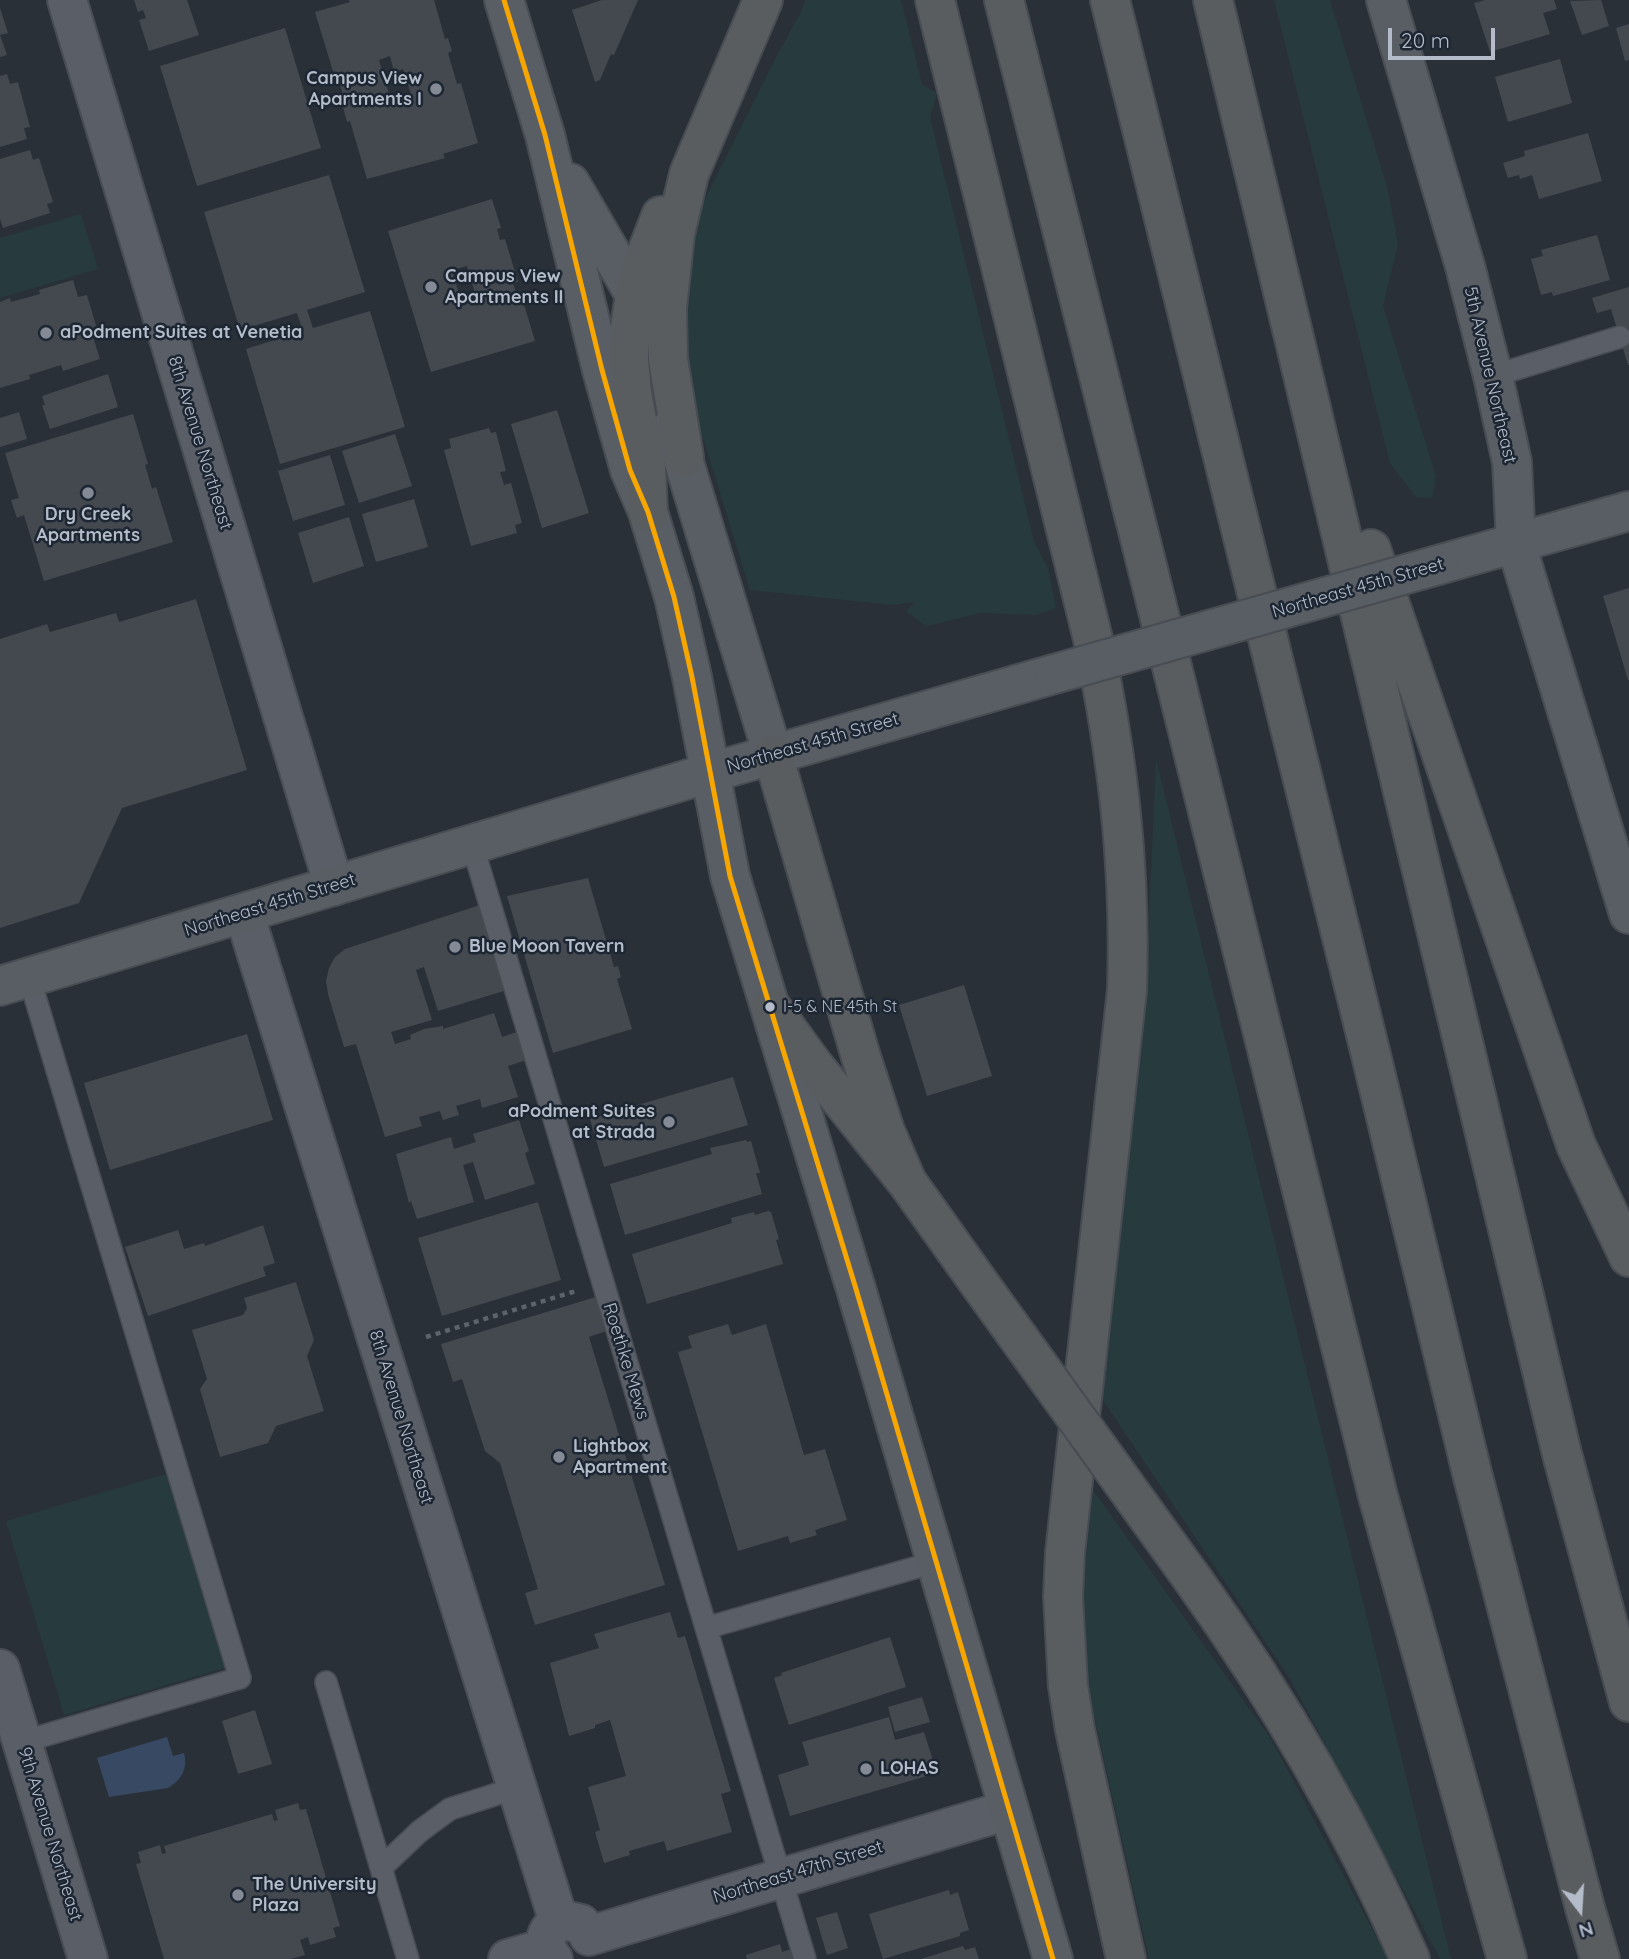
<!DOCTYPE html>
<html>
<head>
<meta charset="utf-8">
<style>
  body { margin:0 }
  #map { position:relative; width:1629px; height:1959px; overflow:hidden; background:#2a3038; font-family:Quicksand,sans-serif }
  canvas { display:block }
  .north { position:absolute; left:1545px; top:1875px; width:70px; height:70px; -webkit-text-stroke:5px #1d2633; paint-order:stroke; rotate:163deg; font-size:19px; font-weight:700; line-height:28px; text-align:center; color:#b4bcc9 }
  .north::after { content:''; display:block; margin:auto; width:24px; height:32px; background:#b4bcc9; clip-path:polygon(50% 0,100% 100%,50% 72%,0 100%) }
  .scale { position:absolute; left:1388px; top:28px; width:107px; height:32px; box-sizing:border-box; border:4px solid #b4bcc9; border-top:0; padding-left:9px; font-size:21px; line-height:24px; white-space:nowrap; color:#b4bcc9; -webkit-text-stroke:5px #1d2633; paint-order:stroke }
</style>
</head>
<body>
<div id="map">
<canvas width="1629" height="1959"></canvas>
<div class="north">N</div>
<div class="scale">20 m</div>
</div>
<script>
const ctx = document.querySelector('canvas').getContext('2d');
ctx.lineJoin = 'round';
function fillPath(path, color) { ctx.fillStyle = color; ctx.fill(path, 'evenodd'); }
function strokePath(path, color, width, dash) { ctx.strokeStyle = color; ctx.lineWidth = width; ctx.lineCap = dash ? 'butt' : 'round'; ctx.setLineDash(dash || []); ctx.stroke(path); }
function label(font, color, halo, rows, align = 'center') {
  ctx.font = font + ' Quicksand,sans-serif'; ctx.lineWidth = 5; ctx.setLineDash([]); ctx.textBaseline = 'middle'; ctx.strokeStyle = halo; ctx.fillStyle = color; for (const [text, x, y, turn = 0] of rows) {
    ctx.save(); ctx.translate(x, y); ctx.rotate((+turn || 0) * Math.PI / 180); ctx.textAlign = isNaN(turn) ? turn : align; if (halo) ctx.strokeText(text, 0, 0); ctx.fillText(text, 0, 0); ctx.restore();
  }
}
fillPath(new Path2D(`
  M805 0H901L922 84 937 93 930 117 1034 541 1048 568 1056 608 1035 615 980 613 926 626 906 611 915 602 893 605 750 590 695 412 682 325 692 225 773 63 802 10Z
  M1274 0H1330L1388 190 1398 244 1383 306 1436 476 1432 498 1416 497 1390 463Z
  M81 214 98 269 0 298V238Z
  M1156 759 1451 1959H1440L1289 1677 1096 1390 1147 963Z
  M166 1474 225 1668 64 1715 6 1521Z
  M1093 1490 1271 1739 1388 1959H1149L1086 1680 1083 1585Z`), '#273a3e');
fillPath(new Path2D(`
  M167 1737 173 1756 184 1753C188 1768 182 1780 168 1788L109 1797 97 1758Z`), '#384963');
fillPath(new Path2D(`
  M134 0H187L199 35 149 51 139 20 146 18 143 10 138 12Z
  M349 0H434L445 39 448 38 452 51 448 53 457 84 461 83 478 143 443 154 445 158 367 179 350 121 347 122 343 107 346 106 338 77 335 78 315 12 350 2ZM390 56 394 72 403 69 411 94 391 100 379 60Z
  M602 0H638L614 55 611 54 600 80 595 82 572 10Z
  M1485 0H1554L1557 9 1543 13 1550 34 1490 52 1474 3Z
  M1601 0 1609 26 1582 35 1570 1Z
  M0 8 8 33 0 35Z
  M1629 24V60L1625 61 1616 28Z
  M285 28 321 148 197 186 160 66Z
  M0 35 7 55 0 57Z
  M1560 59 1572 103 1508 122 1495 77Z
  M7 74 10 84 18 82 30 127 24 128 27 139 0 147V76Z
  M1588 133 1602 181 1539 199 1532 175 1520 179 1519 175 1508 178 1503 163 1525 156 1524 151Z
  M30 150 33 160 39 158 53 202 47 204 50 213 3 228 0 219V159Z
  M329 175 365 292 307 310 313 328 370 311 405 427 280 464 246 349 303 331 297 313 240 330 204 212Z
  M492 199 501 228 497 229 500 240 505 239 518 282 513 283 516 293 520 291 535 341 431 372 388 231ZM467 266 477 300 462 304 452 270Z
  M1597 235 1610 280 1553 296 1552 292 1541 295 1531 259 1543 256 1541 250Z
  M73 280 78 297 87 295 97 329 91 331 100 359 63 371 61 365 29 375 30 379 0 388V302L10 298 11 302 40 294 39 290Z
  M1629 287V365H1628L1611 309 1597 313 1592 298Z
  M108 374 118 407 50 429 42 405H45L42 396Z
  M557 410 589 513 542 528 511 424Z
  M19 412 27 439 0 447V418Z
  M133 414 148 464 145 465 152 489 156 487 173 542 44 581 24 515 17 518 11 500 19 498 5 453Z
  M489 428 491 433 496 432 506 471 500 472 504 485 511 483 522 523 515 525 517 533 471 546 444 450 451 448 449 439Z
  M395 434 412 486 359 503 342 451Z
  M330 455 345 505 293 521 278 471Z
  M414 499 428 547 376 562 362 514Z
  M349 517 364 566 313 583 298 533Z
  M1629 588V680H1628L1603 596Z
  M196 599 247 770 122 808 79 903 0 928V639L47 624 50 632 116 613 119 622Z
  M588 878 614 967 618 966 621 977 617 979 632 1029 553 1053 507 896Z
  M480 905 507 990 438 1011 424 967 416 970 432 1020 391 1032 395 1044 411 1039 410 1035 424 1029 443 1026V1029L494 1013 502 1037 517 1032 526 1060 508 1066 518 1097 482 1108 480 1099 456 1106 459 1115 443 1120 440 1111 419 1117 422 1126 385 1137 356 1044 344 1047 328 994 326 981 329 968 335 957 345 949Z
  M964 985 992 1076 927 1096 899 1005Z
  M247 1034 273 1120 110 1170 84 1083Z
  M733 1077 748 1125 604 1167 590 1119Z
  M519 1120 529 1151 525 1153 535 1184 485 1200 473 1162 463 1165 474 1202 417 1219 411 1201 409 1203 396 1154 451 1137 454 1149 476 1142 473 1134Z
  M746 1140 747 1142 751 1141 760 1173H756L762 1194 625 1235 610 1184 712 1154 710 1148Z
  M538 1202 561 1280 442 1316 418 1238Z
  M768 1211 771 1212 779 1239 776 1240 783 1264 647 1304 632 1254 732 1223 731 1218 754 1212 755 1215Z
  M263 1225 275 1263 263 1267 266 1276 148 1316 125 1247 178 1230 184 1249 204 1243 205 1246Z
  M296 1282 314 1340 307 1356 324 1411 276 1426 268 1443 220 1457 200 1389 207 1379 192 1330 243 1315 247 1308 244 1298Z
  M599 1296 609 1330 589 1337 665 1585 535 1625 525 1593 538 1589 500 1463 485 1451 462 1379 453 1382 441 1344Z
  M728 1324 732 1335 766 1324 804 1455 825 1449 847 1520 815 1530 817 1535 790 1543 788 1536 738 1551 678 1352 692 1348 688 1336Z
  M670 1612 678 1638 685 1636 731 1791 721 1794 732 1832 667 1851 664 1841 629 1851 630 1855 604 1863 595 1832 600 1830 588 1787 626 1776 610 1720 595 1725V1728L569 1736 550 1663 599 1648 594 1634Z
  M890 1637 906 1687 789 1725 774 1678 782 1675 781 1673Z
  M922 1697 930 1722 895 1732 888 1707Z
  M255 1710 272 1764 238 1774 222 1721Z
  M889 1717 895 1740 924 1732 937 1773 790 1816 778 1775 809 1765 802 1742Z
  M298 1803 300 1810 306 1809 340 1926 333 1928 336 1937 310 1945 308 1937 300 1940 305 1955 291 1959H164L136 1864 141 1863 138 1852 160 1845 162 1854 166 1853 164 1846 272 1814 274 1821 278 1820 275 1810Z
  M949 1890 950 1895 958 1892 969 1930 960 1933V1936L883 1959 869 1914Z
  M837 1912 848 1948 827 1955 816 1918Z
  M780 1944 782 1952 798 1947 802 1959H747L746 1955Z
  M963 1946 965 1950 975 1947 979 1959H921Z`), '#444950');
const lane = new Path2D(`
  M1493 376 1620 337
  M472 844 805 1959
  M706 1628 935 1562
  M326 1682 408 1959
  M22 1742 240 1678 29 977
  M381 1868 420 1831 450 1809 516 1788`);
const street = new Path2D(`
  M67 0 334 886
  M244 913 559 1922
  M0 1669 88 1959
  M589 1936 1008 1810
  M508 1959 546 1948
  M553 1959C540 1944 546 1926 564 1920L581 1924`);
const secondary = new Path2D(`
  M504 0 545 135 602 370 630 470 648 512 674 597 692 677 730 876 856 1289 1053 1959
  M1386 0 1465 266 1493 376 1512 462 1516 544 1629 914
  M570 183 635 295 644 317
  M673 426 773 755
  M1438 565 1629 511
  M0 986 709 773 1054 674`);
const highway = new Path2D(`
  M935 0 1093 639C1118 759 1131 866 1127 990L1065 1553 1063 1597 1068 1686 1075 1730 1126 1959
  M1004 0 1146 562 1378 1496 1507 1959
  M1110 0 1371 1055 1472 1473 1585 1908 1600 1959
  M1213 0 1562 1454 1629 1702
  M684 457 668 359 667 308 675 234 689 174 763 0
  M648 512 646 468 632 393 629 360 630 328 635 295 644 260 661 216
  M1371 549 1576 1145 1629 1257
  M773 755 861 1057 885 1131 907 1182
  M771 1007 814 1066 907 1182 979 1283
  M1194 1581C1279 1700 1352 1825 1410 1959`);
strokePath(lane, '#484c53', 24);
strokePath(street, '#484c53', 42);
strokePath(secondary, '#484c53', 42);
strokePath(highway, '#474c53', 42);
strokePath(new Path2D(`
  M426 1337 576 1291`), '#5d636a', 4.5, [5, 5]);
strokePath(lane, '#5a5e66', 21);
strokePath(street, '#5a5e66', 38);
strokePath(secondary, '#595d64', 38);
strokePath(highway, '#5a5d60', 38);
const secondaryBridge = new Path2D(`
  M1054 674 1438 565`);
const highwayBridge = new Path2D(`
  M979 1283 1194 1581`);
strokePath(secondaryBridge, '#484c53', 42, []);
strokePath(highwayBridge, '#474c53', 42, []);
strokePath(secondaryBridge, '#595d64', 38);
strokePath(highwayBridge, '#5a5d60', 38);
strokePath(new Path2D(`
  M504 0 545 135 602 370 630 470 648 512 674 597 692 677 730 876 856 1289 1053 1959`), '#f7a600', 5);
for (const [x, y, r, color] of [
  [436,89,7,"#848b96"],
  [431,287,7,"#848b96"],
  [46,333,7,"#848b96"],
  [88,493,7,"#848b96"],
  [455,947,7,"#848b96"],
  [770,1007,6,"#b4bcc9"],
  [669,1122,7,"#848b96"],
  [559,1457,7,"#848b96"],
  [866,1769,7,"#848b96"],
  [238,1895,7,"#848b96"]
]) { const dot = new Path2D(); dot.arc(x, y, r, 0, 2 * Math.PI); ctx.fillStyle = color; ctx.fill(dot); strokePath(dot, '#1d2633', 2.5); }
label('16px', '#b4bcc9', '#1d2633', [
  ["I-5 & NE 45th St",783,1007]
], 'left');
label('bold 18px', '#b4bcc9', '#1d2633', [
  ["Campus View",422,79,"right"],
  ["Apartments I",422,100,"right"],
  ["Campus View",445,277],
  ["Apartments II",445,298],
  ["aPodment Suites at Venetia",60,333],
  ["Dry Creek",88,515,"center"],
  ["Apartments",88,536,"center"],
  ["Blue Moon Tavern",469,947],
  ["aPodment Suites",655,1112,"right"],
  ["at Strada",655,1133,"right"],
  ["Lightbox",573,1447],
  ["Apartment",573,1468],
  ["LOHAS",880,1769],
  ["The University",252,1885],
  ["Plaza",252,1906]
], 'left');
label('18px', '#b4bcc9', '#1d2633', [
  ["5th Avenue Northeast",1490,375,77],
  ["8th Avenue Northeast",200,443,73],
  ["Northeast 45th Street",1358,588,-16],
  ["Northeast 45th Street",813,743,-16],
  ["Northeast 45th Street",270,905,-17],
  ["Roethke Mews",626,1361,73],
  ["8th Avenue Northeast",401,1417,73],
  ["9th Avenue Northeast",50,1834,73],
  ["Northeast 47th Street",798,1872,-17]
]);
</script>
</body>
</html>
